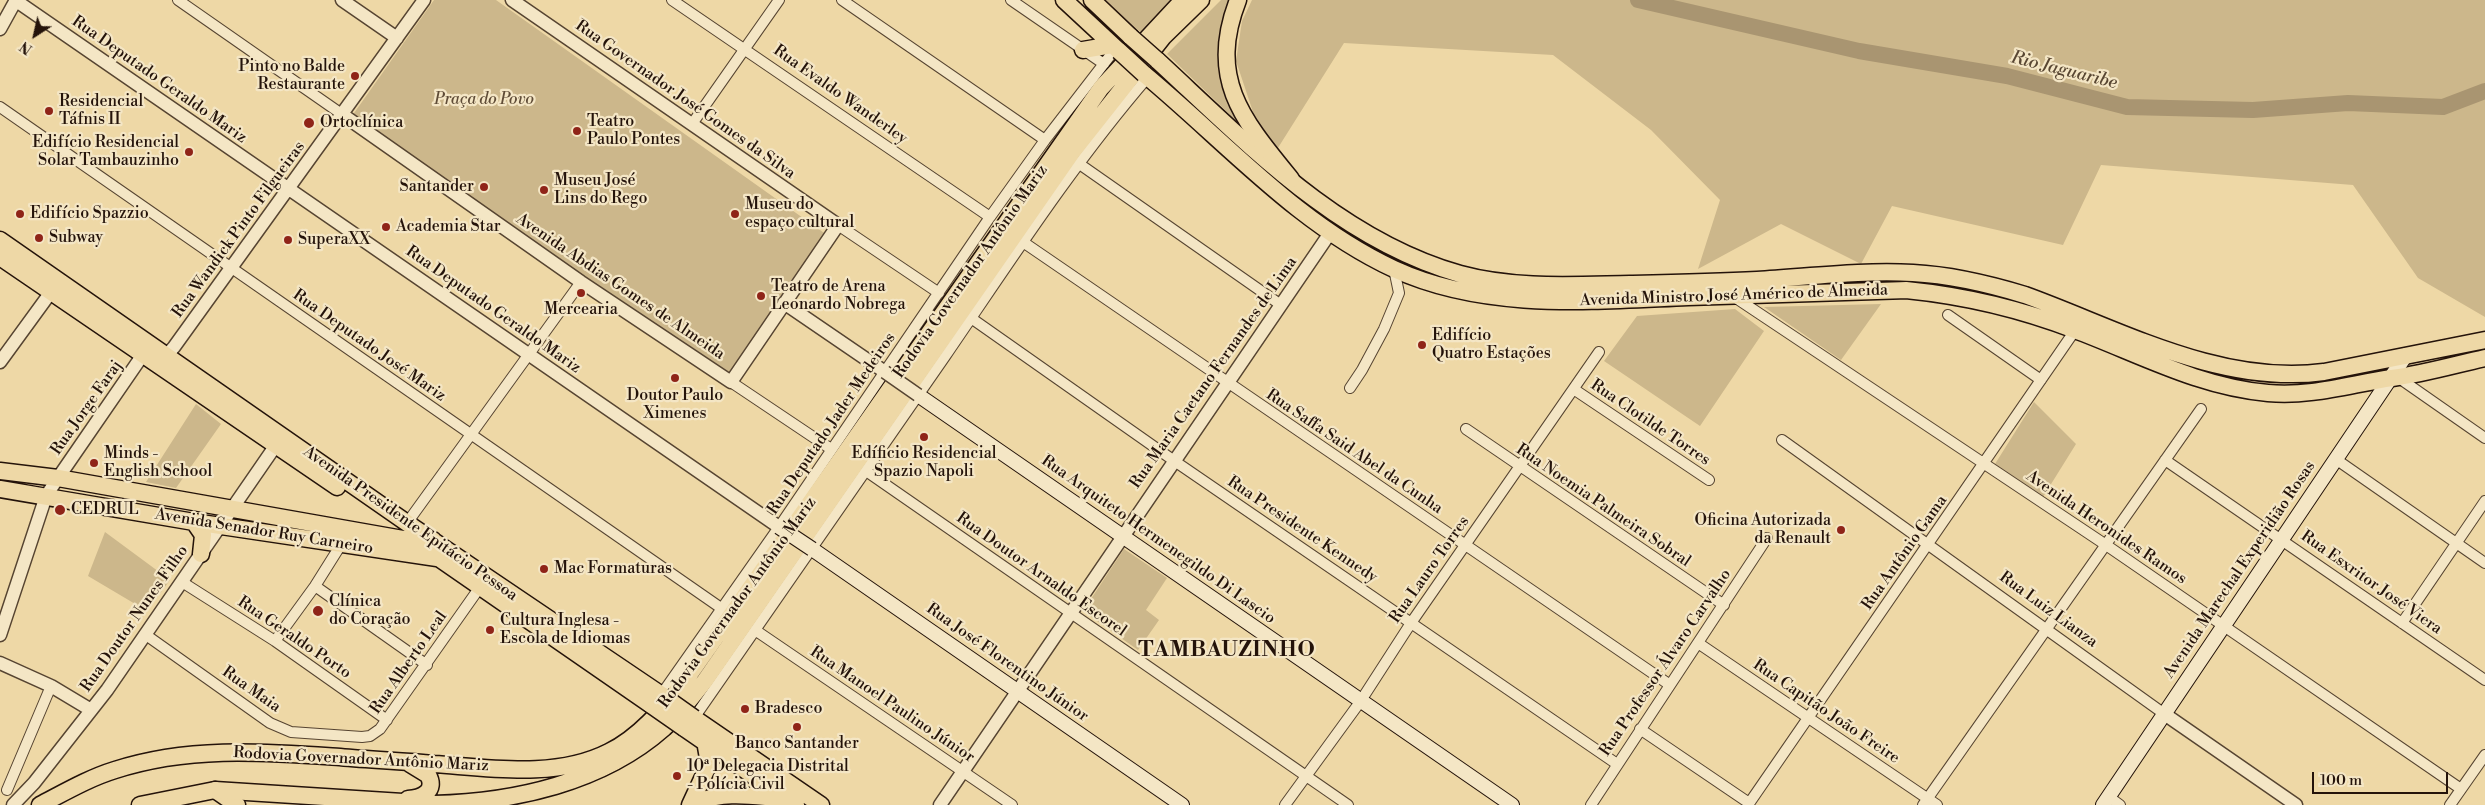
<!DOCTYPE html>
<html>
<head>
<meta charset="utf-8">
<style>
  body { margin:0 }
  #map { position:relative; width:2485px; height:805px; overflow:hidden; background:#eed8a6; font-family:"Libre Bodoni",serif }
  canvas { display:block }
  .north { position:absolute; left:10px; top:10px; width:50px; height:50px; -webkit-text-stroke:4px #f4e6c5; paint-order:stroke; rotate:215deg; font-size:14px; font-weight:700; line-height:20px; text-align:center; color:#24130a }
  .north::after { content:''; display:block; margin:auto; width:18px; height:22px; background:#24130a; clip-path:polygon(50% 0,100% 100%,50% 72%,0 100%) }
  .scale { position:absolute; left:2312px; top:772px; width:136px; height:22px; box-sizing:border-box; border:2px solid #24130a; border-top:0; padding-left:6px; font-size:15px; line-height:18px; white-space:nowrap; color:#24130a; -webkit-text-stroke:4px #f4e6c5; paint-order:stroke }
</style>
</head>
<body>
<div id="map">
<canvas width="2485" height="805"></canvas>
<div class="north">N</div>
<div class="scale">100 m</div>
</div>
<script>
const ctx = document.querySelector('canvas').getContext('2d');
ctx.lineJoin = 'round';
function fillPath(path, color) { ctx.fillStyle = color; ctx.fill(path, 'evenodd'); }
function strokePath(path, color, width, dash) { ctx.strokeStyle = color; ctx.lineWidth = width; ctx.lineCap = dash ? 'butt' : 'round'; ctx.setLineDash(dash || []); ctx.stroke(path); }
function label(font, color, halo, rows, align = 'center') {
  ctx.font = font + ' "Libre Bodoni",serif'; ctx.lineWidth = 4.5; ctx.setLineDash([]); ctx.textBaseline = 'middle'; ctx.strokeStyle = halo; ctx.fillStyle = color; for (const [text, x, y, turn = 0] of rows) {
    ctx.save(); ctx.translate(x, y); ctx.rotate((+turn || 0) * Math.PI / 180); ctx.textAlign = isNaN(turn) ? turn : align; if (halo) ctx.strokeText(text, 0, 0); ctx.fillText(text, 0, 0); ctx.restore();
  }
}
fillPath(new Path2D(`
  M434 0H496L827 235 728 378 352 116Z
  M1104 0H1178L1145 36Z
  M1221 0H1233L1220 56 1250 134 1167 54Z
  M1252 0H2485V317L2418 278 2353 185 2101 165 2063 245 1892 206 1861 264 1781 224 1698 269 1720 200 1651 130 1553 55 1344 43 1276 151 1257 124 1236 61 1242 21Z
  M1881 304 1841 360 1764 307Z
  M1735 309 1764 331 1700 426 1604 361 1637 316Z
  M2034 402 2076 444 2043 497 1995 464Z
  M196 404 221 424 176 488 146 482Z
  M105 532 170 580 147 611 88 576Z
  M1124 549 1167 578 1146 610 1159 620 1138 650 1083 611Z`), '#ccb78b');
strokePath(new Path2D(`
  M1638 0 1859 51 2007 76 2127 107 2253 110 2348 103 2443 107 2485 91`), '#a99571', 16);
const minor = new Path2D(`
  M178 0 343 115
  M672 0 990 217
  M842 0 1045 140
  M1011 0 1104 64
  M0 107 721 608
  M692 124 779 0
  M1078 163 1281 305
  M838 225 939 293
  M1023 242 1670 685
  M1733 296 2106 545 2461 789
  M1948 315 2041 380
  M971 318 1173 460 1617 764
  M2399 378 2485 438
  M731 382 831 449
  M1350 388 1362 370 1384 329 1399 293 1394 269
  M1575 390 1709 480
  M1466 429 1724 605
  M1782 440 2163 713
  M2165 460 2485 680
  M2337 460 2485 563
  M866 471 1348 805
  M407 523 581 282
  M182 582 275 641 387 720
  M315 586 427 665
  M2402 623 2485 501
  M755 630 1012 805
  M146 635 270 723 291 732 362 737 370 736 380 729 480 587
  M275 641 315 586 342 543
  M1698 643 1937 805
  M661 695 779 527 990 217 1045 140 1116 48
  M694 718C779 597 863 476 946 355 1011 260 1073 164 1148 77
  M1640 729 1749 803
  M7 790 51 686
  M2109 797 2120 805
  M1285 805 1360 702 1411 623 1599 352
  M1591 805 1767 538
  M1748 805 2078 326
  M1923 805 2201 409
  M2450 805 2485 755`);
const tertiary = new Path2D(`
  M15 0 779 527
  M342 0 397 38
  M0 29 16 0
  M343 115 581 282 731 382 838 225 512 0
  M784 303 885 372
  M0 362 51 292
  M0 635 46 496 58 478 142 356 146 354 166 356 174 347 424 0
  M0 663 51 686 91 710
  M2163 713 2296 805
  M13 805 34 783 107 690 276 445
  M940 805 1330 233`);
const secondary = new Path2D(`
  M918 395 1512 805
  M812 549 1182 805
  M2103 805 2406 355`);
const primary = new Path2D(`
  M1064 0 1119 51
  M1092 0 1131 37
  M1083 50 1112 45
  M1157 60C1247 143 1339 240 1460 274 1515 289 1573 285 1630 284 1672 283 1715 282 1757 280 1809 277 1862 270 1913 273 1951 275 1989 284 2025 295 2119 329 2220 386 2324 372L2485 340
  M1144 74C1225 141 1297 224 1394 269 1485 311 1591 301 1688 297 1760 295 1833 292 1906 290 1966 296 2018 308 2075 330 2139 354 2199 387 2268 393 2311 397 2351 384 2392 378 2423 374 2454 365 2485 358
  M0 240 407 523 663 696
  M0 257 337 487
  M0 471 58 478 414 541 433 540
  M0 489 194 522 437 558
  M194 522 203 535 201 554
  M424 548 651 705
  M694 718 821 805
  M684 728 796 805
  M215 790 237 805
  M690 805 709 764 705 741
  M691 805C720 790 754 796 785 799`);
const trunk = new Path2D(`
  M1238 0C1207 79 1243 120 1291 179
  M408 799C422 798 437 791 428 775L410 764
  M40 805C65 792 89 778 115 770 189 746 264 752 340 757 371 760 402 761 434 764 490 768 556 779 609 752 641 736 663 708 685 681L1101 88 1183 0
  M140 805 215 790 434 804C514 802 602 783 664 728 679 714 691 698 704 682L1073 151 1163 37 1201 0`);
strokePath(minor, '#564431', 12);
strokePath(tertiary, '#564431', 15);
strokePath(secondary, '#24130a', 16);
strokePath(primary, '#24130a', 19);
strokePath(trunk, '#24130a', 19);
strokePath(minor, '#f4e6c5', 10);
strokePath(tertiary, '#f4e6c5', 12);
strokePath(secondary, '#f4e6c5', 14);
strokePath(primary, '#eed8a6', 16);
strokePath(trunk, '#eed8a6', 16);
const tertiaryBridge = new Path2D(`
  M885 372 918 395`);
const secondaryBridge = new Path2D(`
  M779 527 812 549`);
const primaryBridge = new Path2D(`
  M1131 37 1157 60
  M1119 51 1144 74
  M663 696 694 718
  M651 705 684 728`);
strokePath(tertiaryBridge, '#564431', 15, []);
strokePath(secondaryBridge, '#24130a', 16, []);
strokePath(primaryBridge, '#24130a', 19, []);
strokePath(tertiaryBridge, '#f4e6c5', 12);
strokePath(secondaryBridge, '#f4e6c5', 14);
strokePath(primaryBridge, '#eed8a6', 16);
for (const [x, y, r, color] of [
  [355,76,5,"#8f2418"],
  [49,111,5,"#8f2418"],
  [309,123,6,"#8f2418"],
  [577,131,5,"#8f2418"],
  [189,152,5,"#8f2418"],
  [484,187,5,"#8f2418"],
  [544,190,5,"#8f2418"],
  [20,214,5,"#8f2418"],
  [735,214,5,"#8f2418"],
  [386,227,5,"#8f2418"],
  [39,238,5,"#8f2418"],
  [288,240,5,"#8f2418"],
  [581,293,5,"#8f2418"],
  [761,296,5,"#8f2418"],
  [1422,345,5,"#8f2418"],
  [675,378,5,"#8f2418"],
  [924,437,5,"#8f2418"],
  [94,463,5,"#8f2418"],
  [60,510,6,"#8f2418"],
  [1841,530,5,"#8f2418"],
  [544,569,5,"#8f2418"],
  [318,611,6,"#8f2418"],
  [490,630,5,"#8f2418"],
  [745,709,5,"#8f2418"],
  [797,727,5,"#8f2418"],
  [677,776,5,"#8f2418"]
]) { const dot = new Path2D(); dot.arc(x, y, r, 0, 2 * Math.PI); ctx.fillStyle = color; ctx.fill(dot); strokePath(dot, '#f4e6c5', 2); }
label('16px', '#24130a', '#f4e6c5', [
  ["Pinto no Balde",345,67,"right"],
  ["Restaurante",345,85,"right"],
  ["Residencial",59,102],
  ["Táfnis II",59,120],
  ["Teatro",587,122],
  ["Paulo Pontes",587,140],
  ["Ortoclínica",320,123],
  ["Edifício Residencial",179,143,"right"],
  ["Solar Tambauzinho",179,161,"right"],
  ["Museu José",554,181],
  ["Lins do Rego",554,199],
  ["Santander",474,187,"right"],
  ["Museu do",745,205],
  ["espaço cultural",745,223],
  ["Edifício Spazzio",30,214],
  ["Academia Star",396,227],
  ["Subway",49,238],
  ["SuperaXX",298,240],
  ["Teatro de Arena",771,287],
  ["Leonardo Nobrega",771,305],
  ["Mercearia",581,310,"center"],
  ["Edifício",1432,336],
  ["Quatro Estações",1432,354],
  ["Doutor Paulo",675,396,"center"],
  ["Ximenes",675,414,"center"],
  ["Minds -",104,454],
  ["English School",104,472],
  ["Edíficio Residencial",924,454,"center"],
  ["Spazio Napoli",924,472,"center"],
  ["CEDRUL",71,510],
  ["Oficina Autorizada",1831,521,"right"],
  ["da Renault",1831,539,"right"],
  ["Mac Formaturas",554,569],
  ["Clínica",329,602],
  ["do Coração",329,620],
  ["Cultura Inglesa -",500,621],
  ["Escola de Idiomas",500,639],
  ["Bradesco",755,709],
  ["Banco Santander",797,744,"center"],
  ["10ª Delegacia Distrital",687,767],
  ["- Polícia Civil",687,785]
], 'left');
label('16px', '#24130a', '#f4e6c5', [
  ["Rua Deputado Geraldo Mariz",159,80,35],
  ["Rua Evaldo Wanderley",840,95,35],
  ["Rua Governador José Gomes da Silva",685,100,35],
  ["Rua Wandick Pinto Filgueiras",239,230,-54],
  ["Rodovia Governador Antônio Mariz",971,272,-55],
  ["Avenida Abdias Gomes de Almeida",620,287,34],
  ["Avenida Ministro José Américo de Almeida",1734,296,-2],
  ["Rua Deputado Geraldo Mariz",493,310,35],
  ["Rua Deputado José Mariz",369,346,35],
  ["Rua Maria Caetano Fernandes de Lima",1214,373,-55],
  ["Rua Jorge Faraj",87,408,-55],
  ["Rua Clotilde Torres",1650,423,34],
  ["Rua Deputado Jader Medeiros",832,424,-56],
  ["Rua Saffa Said Abel da Cunha",1354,452,34],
  ["Rua Noemia Palmeira Sobral",1603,506,34],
  ["Avenida Presidente Epitácio Pessoa",410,524,35],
  ["Avenida Heronides Ramos",2106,528,34],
  ["Rua Presidente Kennedy",1302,530,34],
  ["Avenida Senador Ruy Carneiro",264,532,9],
  ["Rua Arquiteto Hermenegildo Di Lascio",1158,540,35],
  ["Rua Antônio Gama",1905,553,-55],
  ["Rua Lauro Torres",1430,570,-55],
  ["Avenida Marechal Experidião Rosas",2240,570,-56],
  ["Rua Doutor Arnaldo Escorel",1041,575,35],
  ["Rua Esxritor José Viera",2371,583,35],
  ["Rodovia Governador Antônio Mariz",738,603,-54],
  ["Rua Luiz Lianza",2048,610,36],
  ["Rua Doutor Nunes Filho",135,619,-55],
  ["Rua Geraldo Porto",294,638,34],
  ["Rua Alberto Leal",409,663,-55],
  ["Rua José Florentino Júnior",1007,663,35],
  ["Rua Professor Álvaro Carvalho",1666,663,-56],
  ["Rua Maia",251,690,35],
  ["Rua Manoel Paulino Júnior",892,705,34],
  ["Rua Capitão João Freire",1826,712,34],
  ["Rodovia Governador Antônio Mariz",361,760,3]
]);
label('italic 16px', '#5f4c37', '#f4e6c5', [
  ["Praça do Povo",484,100]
]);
label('italic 18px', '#594733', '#f4e6c5', [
  ["Rio Jaguaribe",2064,71,14]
]);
ctx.letterSpacing = '1px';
label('bold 21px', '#24130a', '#f4e6c5', [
  ["TAMBAUZINHO",1227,651]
]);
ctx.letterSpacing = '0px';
</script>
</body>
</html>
